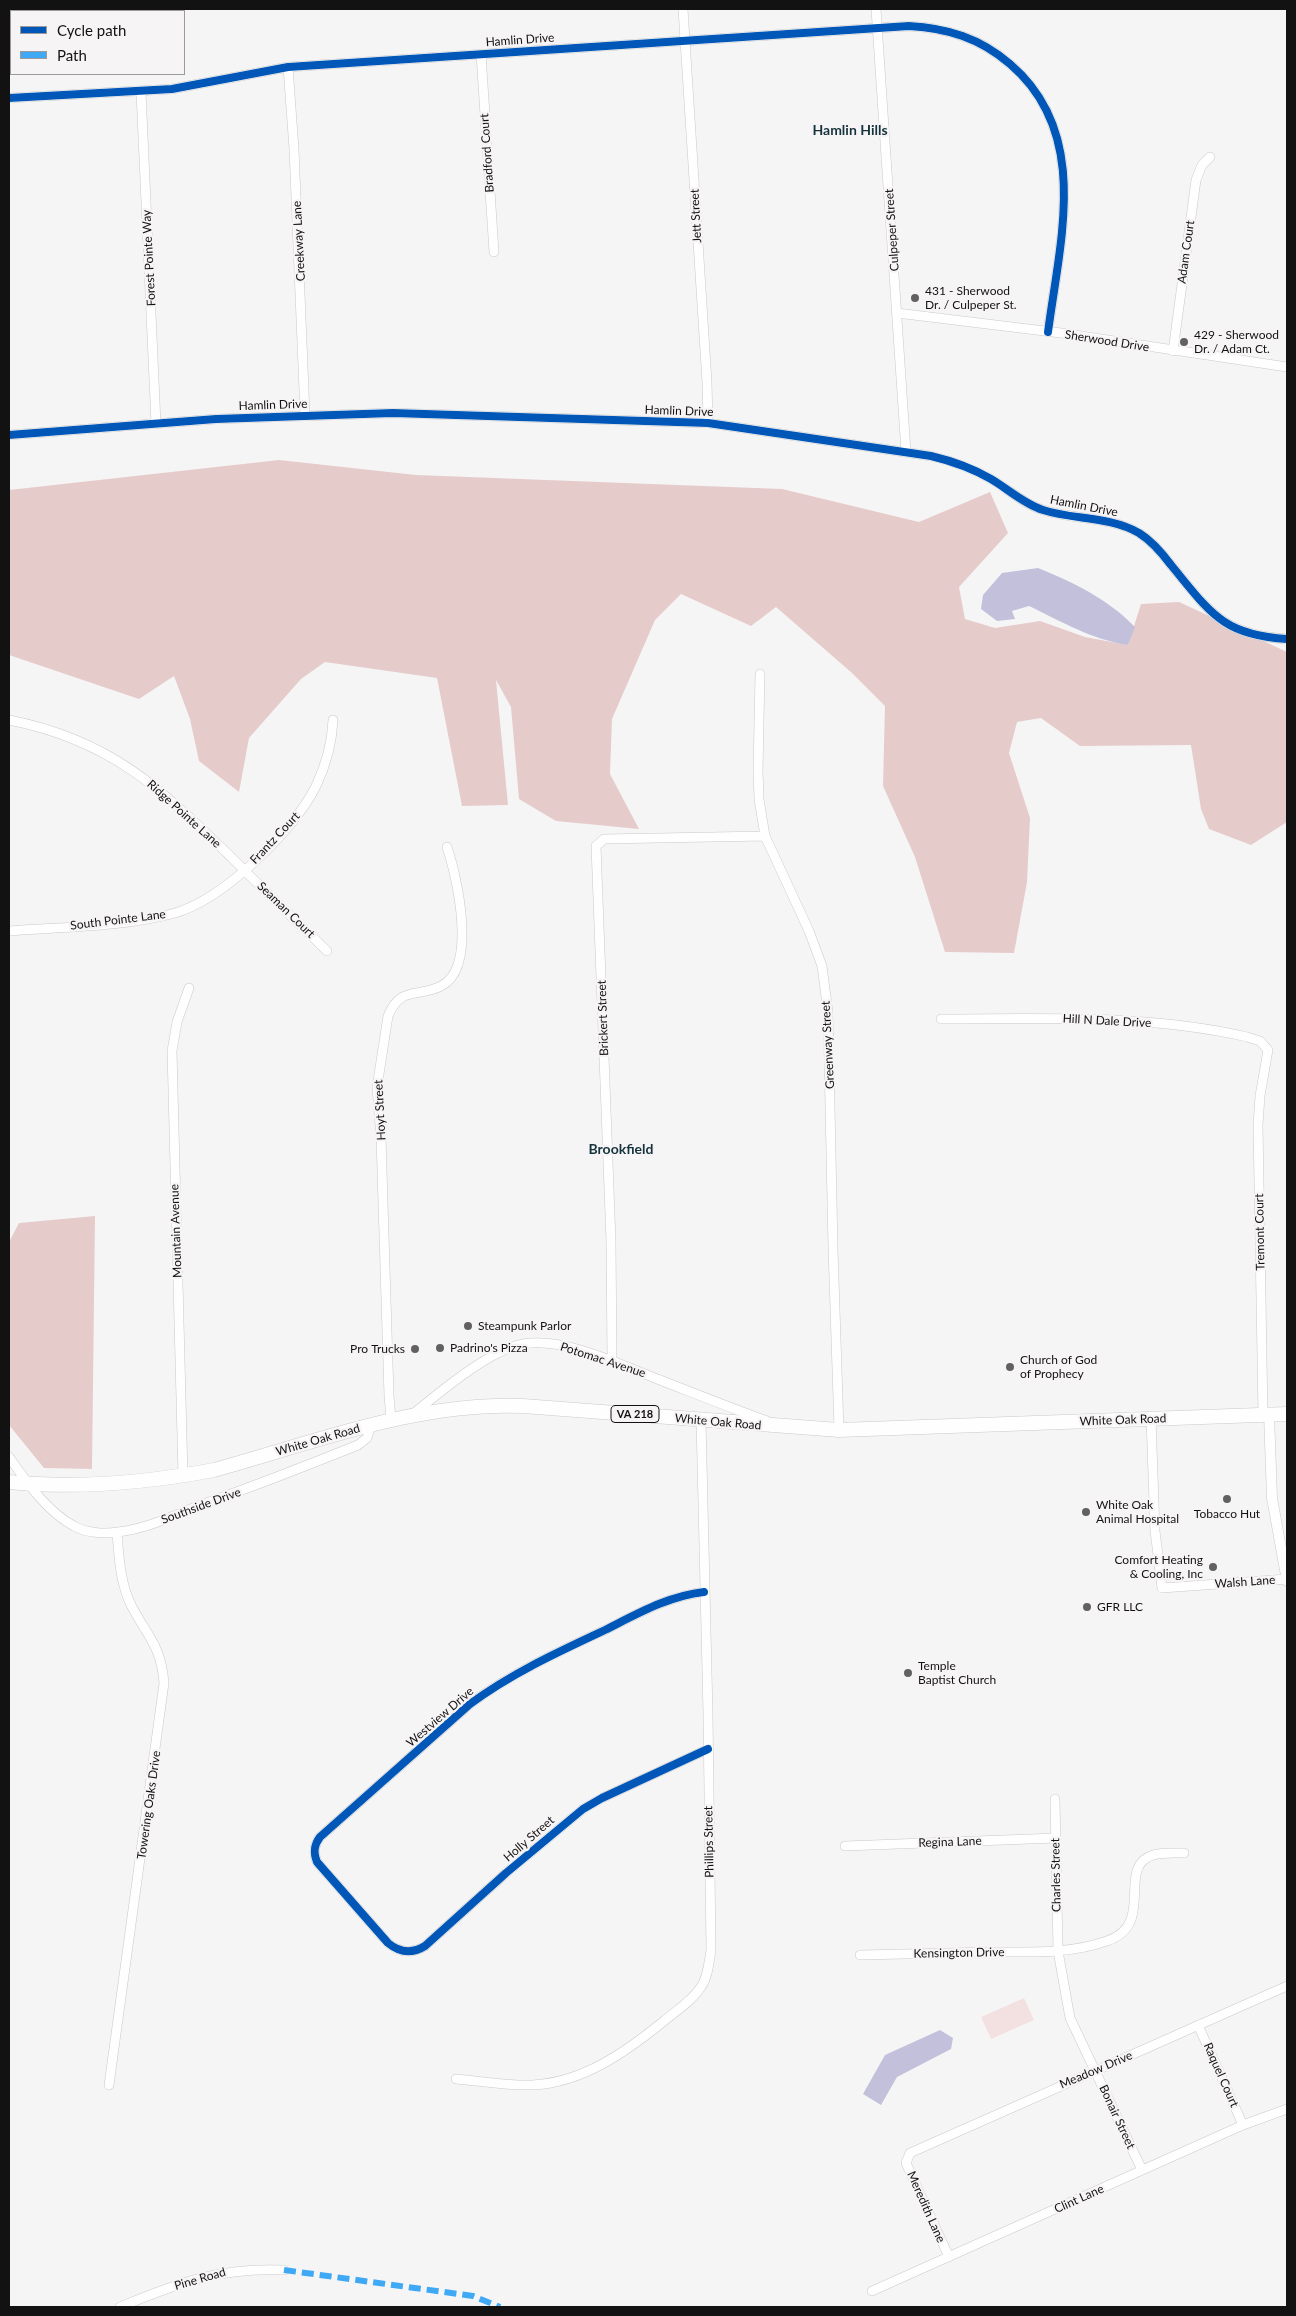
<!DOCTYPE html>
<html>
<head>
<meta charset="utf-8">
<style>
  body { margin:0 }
  #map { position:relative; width:1296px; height:2316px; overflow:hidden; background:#f6f5f6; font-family:Lato,sans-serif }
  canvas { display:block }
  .frame { position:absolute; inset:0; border:10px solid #131213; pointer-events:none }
  .legend { position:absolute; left:10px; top:10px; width:175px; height:65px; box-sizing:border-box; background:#f7f4f6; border:1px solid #9c9a9b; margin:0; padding:6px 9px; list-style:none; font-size:15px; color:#131213 }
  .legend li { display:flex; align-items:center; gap:10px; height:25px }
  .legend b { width:25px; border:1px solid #9c9a9b }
</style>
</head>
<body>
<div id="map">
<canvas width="1296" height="2316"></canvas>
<div class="frame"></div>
<ul class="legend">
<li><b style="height:6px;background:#0057b8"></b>Cycle path</li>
<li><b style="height:6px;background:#3fa9f5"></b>Path</li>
</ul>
</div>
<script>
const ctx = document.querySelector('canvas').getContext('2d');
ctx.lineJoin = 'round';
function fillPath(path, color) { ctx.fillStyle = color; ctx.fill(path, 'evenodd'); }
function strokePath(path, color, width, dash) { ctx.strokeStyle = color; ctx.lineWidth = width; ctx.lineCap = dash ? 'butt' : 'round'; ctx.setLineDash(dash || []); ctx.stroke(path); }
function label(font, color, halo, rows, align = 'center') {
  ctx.font = font + ' Lato,sans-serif'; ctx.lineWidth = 4.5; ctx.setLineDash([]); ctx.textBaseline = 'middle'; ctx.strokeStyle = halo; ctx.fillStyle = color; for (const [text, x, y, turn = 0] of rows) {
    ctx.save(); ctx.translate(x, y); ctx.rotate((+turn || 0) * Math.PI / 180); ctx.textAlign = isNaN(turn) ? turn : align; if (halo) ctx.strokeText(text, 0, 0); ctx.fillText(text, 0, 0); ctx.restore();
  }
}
fillPath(new Path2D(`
  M1024 1998 1034 2020 991 2039 981 2017Z`), '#f3e1e1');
fillPath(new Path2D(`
  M279 460 416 475 782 489 919 522 990 492 1008 533 959 587 965 619 995 628 1040 621 1085 637 1128 645 1141 604 1179 602 1287 652V822L1251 845 1209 829 1201 809 1191 745 1080 746 1041 718 1017 722 1009 753 1030 818 1027 882 1014 953 945 952 915 857 883 786 885 706 852 673 776 607 751 626 681 594 655 620 612 719 610 774 639 829 556 821 519 799 511 707 496 680 508 805 462 806 437 678 325 662 301 679 249 738 239 792 199 761 190 719 174 676 139 699 9 655V490Z
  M95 1216 92 1469 44 1468 9 1425V1242L19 1223Z`), '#e6cbcb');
fillPath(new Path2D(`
  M1038 568C1073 582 1108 599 1135 627L1128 645C1093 640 1060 621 1029 606L1012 611 1015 619 997 621 981 609 983 595 1002 573Z
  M940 2030 953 2038 951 2049 897 2077 881 2105 863 2094 885 2055Z`), '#c2c0db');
const minor = new Path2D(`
  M683 9 707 382 708 423
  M876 9 906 452
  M481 54 494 252
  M288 67 294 149 305 415
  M141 92 156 424
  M9 98 172 89 288 67 909 26C947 28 980 38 1010 64 1091 133 1060 240 1048 332
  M897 313 1061 333 1287 367
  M1173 351 1196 180 1202 165 1210 157
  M9 435 216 419 393 413 708 423 931 456C952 461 972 468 991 479 1008 489 1024 504 1043 510 1074 520 1109 516 1139 533 1152 541 1162 553 1171 565 1210 612 1222 635 1287 639
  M760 674 758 771 759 799 765 836 809 931 822 966 828 1012 833 1248 839 1430
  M9 720C111 740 160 788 232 858 263 889 295 920 327 951
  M9 931C61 927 125 927 175 913 223 899 294 831 316 786 326 765 332 743 333 720
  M941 1019C1042 1019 1147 1014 1247 1037L1260 1041 1268 1050 1260 1096 1258 1125 1263 1415
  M612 1361 611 1241 596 846 604 839 765 836
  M413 1414C440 1392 485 1354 518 1345 559 1334 621 1365 660 1380 696 1394 731 1408 767 1421
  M391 1419 389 1396 381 1138 377 1087 388 1016C401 985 418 998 441 986 478 968 457 877 447 847
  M1151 1419 1155 1531 1162 1588 1287 1579
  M9 1457C26 1481 47 1512 74 1526 86 1533 104 1534 118 1532 147 1529 175 1515 201 1505 254 1486 306 1466 358 1445L367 1438 371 1425
  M183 1476 172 1051 177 1022 189 988
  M704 1592C668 1596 637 1614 605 1630 558 1652 512 1673 470 1704L320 1837C314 1845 313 1852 317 1862L388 1943C400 1953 412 1954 425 1946L506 1873 583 1809 602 1798 708 1749
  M1055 1799 1058 1951 1070 2018 1142 2170
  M845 1846 1056 1838
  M860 1955C904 1954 949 1953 993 1952 1031 1952 1070 1954 1107 1941 1157 1924 1115 1867 1153 1855 1163 1852 1174 1853 1184 1853
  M1198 2025 1243 2125
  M456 2079C481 2081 507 2086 532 2085 583 2083 627 2051 664 2021 677 2010 692 2001 701 1987 708 1977 709 1962 711 1950L708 1714 701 1420
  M109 2085 164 1683C161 1645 147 1636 131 1605 120 1582 119 1557 117 1533
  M949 2257 906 2163 910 2153 1287 1986
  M872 2291 1243 2125 1287 2109
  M120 2307C178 2283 220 2267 284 2270`);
const tertiary = new Path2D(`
  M1269 1414 1272 1498 1287 1581`);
const primary = new Path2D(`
  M9 1482C78 1489 145 1483 214 1470 316 1442 416 1402 523 1406L839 1430 1287 1414`);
strokePath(minor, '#cac9ca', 10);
strokePath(tertiary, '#cac9ca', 11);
strokePath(primary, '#cac9ca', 15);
strokePath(minor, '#fefefe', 9);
strokePath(tertiary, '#fefefe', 10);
strokePath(primary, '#fefefe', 14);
strokePath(new Path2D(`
  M284 2270 473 2296 500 2307`), '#3fa9f5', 6, [12, 6]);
strokePath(new Path2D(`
  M9 98 172 89 288 67 909 26C947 28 980 38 1010 64 1091 133 1060 240 1048 332
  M9 435 216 419 393 413 708 423 931 456C952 461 972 468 991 479 1008 489 1024 504 1043 510 1074 520 1109 516 1139 533 1152 541 1162 553 1171 565 1210 612 1222 635 1287 639
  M704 1592C668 1596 637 1614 605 1630 558 1652 512 1673 470 1704L320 1837C314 1845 313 1852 317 1862L388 1943C400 1953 412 1954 425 1946L506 1873 583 1809 602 1798 708 1749`), '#0057b8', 8);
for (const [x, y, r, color] of [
  [915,298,5,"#626162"],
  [1184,342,5,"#626162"],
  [468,1326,5,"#626162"],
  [440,1348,5,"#626162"],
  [415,1349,5,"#626162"],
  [1010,1367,5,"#626162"],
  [1227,1499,5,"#626162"],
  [1086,1512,5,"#626162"],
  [1213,1567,5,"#626162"],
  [1087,1607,5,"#626162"],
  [908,1673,5,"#626162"]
]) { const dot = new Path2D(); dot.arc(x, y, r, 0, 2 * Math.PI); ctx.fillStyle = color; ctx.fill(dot); strokePath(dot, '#f7f4f6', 2); }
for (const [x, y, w] of [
  [635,1414,48]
]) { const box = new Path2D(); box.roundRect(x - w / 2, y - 8.5, w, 17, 4); ctx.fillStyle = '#f7f4f6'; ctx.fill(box); strokePath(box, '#131213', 1); }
label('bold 11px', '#131213', null, [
  ["VA 218",635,1414]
]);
label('12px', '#131213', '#f7f4f6', [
  ["Hamlin Drive",520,40,-4],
  ["Bradford Court",487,153,-94],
  ["Jett Street",696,216,-93],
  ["Culpeper Street",892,230,-94],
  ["Creekway Lane",299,241,-93],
  ["Adam Court",1186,252,-82],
  ["Forest Pointe Way",149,258,-93],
  ["Sherwood Drive",1107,341,9],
  ["Hamlin Drive",273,405,-2],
  ["Hamlin Drive",679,411,2],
  ["Hamlin Drive",1084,506,11],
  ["Ridge Pointe Lane",184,814,42],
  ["Frantz Court",275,838,-47],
  ["Seaman Court",286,910,44],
  ["South Pointe Lane",118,920,-7],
  ["Brickert Street",603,1018,-92],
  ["Hill N Dale Drive",1107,1021,3],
  ["Greenway Street",828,1045,-93],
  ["Hoyt Street",380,1110,-93],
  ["Mountain Avenue",176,1231,-92],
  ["Tremont Court",1260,1232,-91],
  ["Potomac Avenue",603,1360,18],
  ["White Oak Road",1123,1420,-2],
  ["White Oak Road",718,1422,5],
  ["White Oak Road",318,1440,-16],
  ["Southside Drive",201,1506,-20],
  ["Walsh Lane",1245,1582,-4],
  ["Westview Drive",440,1717,-41],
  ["Towering Oaks Drive",149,1805,-82],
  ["Holly Street",529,1839,-41],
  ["Phillips Street",709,1842,-91],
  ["Regina Lane",950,1842,-2],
  ["Charles Street",1056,1875,-91],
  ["Kensington Drive",959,1953,-1],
  ["Meadow Drive",1096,2070,-23],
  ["Raquel Court",1221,2075,66],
  ["Bonair Street",1117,2117,65],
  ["Clint Lane",1079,2199,-24],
  ["Meredith Lane",926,2207,66],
  ["Pine Road",200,2279,-16]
]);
label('12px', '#131213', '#f7f4f6', [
  ["431 - Sherwood",925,291],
  ["Dr. / Culpeper St.",925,305],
  ["429 - Sherwood",1194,335],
  ["Dr. / Adam Ct.",1194,349],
  ["Steampunk Parlor",478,1326],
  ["Padrino's Pizza",450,1348],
  ["Pro Trucks",405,1349,"right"],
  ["Church of God",1020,1360],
  ["of Prophecy",1020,1374],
  ["White Oak",1096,1505],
  ["Animal Hospital",1096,1519],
  ["Tobacco Hut",1227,1514,"center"],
  ["Comfort Heating",1203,1560,"right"],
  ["& Cooling, Inc",1203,1574,"right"],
  ["GFR LLC",1097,1607],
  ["Temple",918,1666],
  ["Baptist Church",918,1680]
], 'left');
label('bold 14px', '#14333c', '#f7f4f6', [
  ["Hamlin Hills",850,130],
  ["Brookfield",621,1149]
]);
</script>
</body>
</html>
